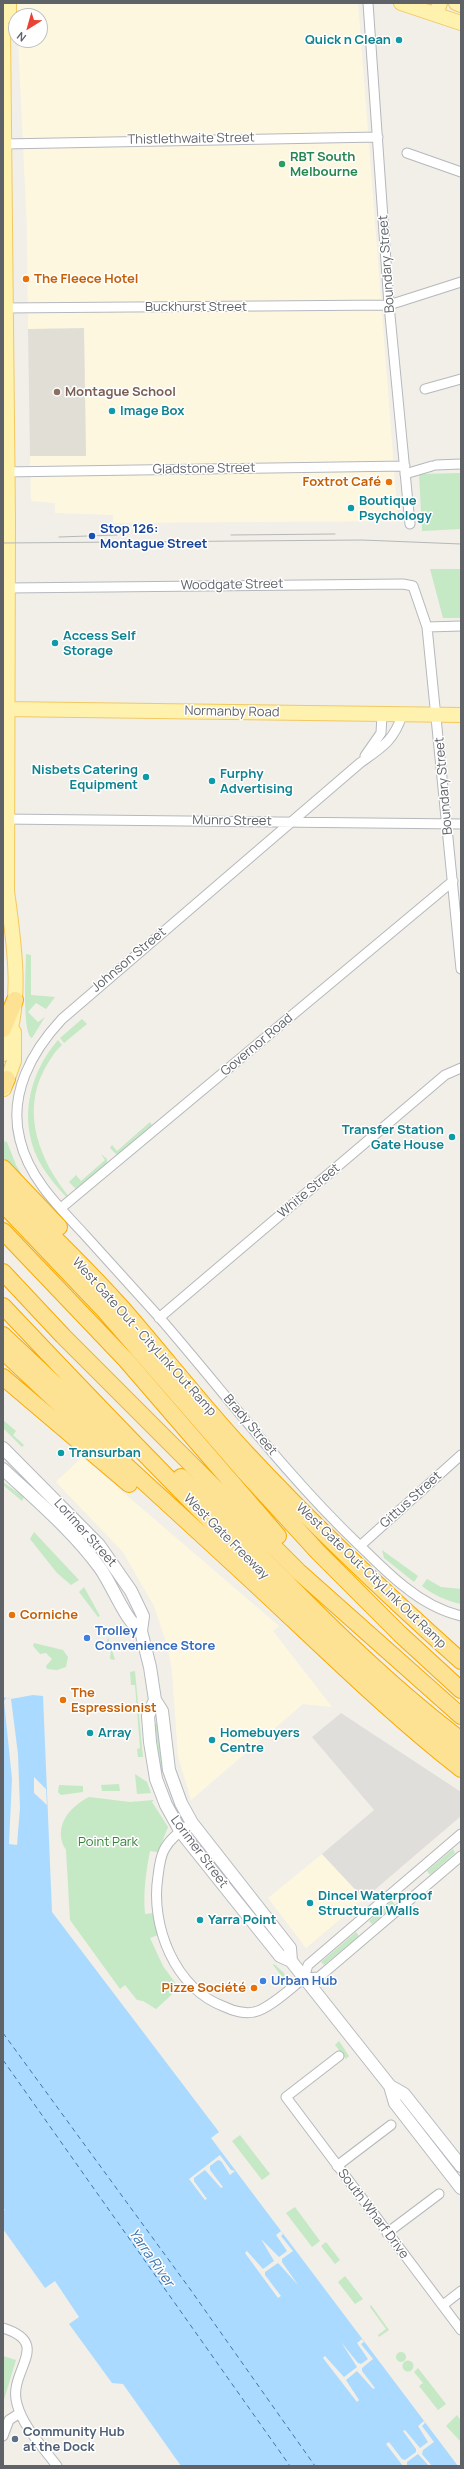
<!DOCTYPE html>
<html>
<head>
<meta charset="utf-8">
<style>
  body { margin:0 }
  #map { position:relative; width:464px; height:2469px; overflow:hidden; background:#f1efe8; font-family:Manrope,sans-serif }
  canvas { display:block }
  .frame { position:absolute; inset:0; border:4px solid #5f6368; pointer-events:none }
  .north { position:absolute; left:8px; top:8px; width:40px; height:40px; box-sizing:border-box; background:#fff; border:1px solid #bfc1c3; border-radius:50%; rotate:217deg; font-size:11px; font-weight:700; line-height:16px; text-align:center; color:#5f6368 }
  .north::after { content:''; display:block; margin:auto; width:14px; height:18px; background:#ea4335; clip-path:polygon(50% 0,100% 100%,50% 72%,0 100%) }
</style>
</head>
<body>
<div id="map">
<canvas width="464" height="2469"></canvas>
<div class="frame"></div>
<div class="north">N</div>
</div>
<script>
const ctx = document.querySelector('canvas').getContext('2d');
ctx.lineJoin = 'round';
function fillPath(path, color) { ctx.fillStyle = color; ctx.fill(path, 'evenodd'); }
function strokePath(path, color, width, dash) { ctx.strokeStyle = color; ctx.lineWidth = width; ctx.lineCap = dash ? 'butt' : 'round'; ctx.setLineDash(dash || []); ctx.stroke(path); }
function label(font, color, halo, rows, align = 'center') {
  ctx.font = font + ' Manrope,sans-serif'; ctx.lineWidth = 3; ctx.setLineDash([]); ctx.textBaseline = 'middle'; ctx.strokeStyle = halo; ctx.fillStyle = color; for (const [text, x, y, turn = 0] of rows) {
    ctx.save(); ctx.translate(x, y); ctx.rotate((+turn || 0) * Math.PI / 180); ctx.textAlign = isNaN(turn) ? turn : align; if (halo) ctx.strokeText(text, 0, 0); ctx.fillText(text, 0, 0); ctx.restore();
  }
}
fillPath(new Path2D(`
  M17 3H358L398 521 113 523V515L55 513V503L31 501 30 456 86 455 84 329H28L27 229 18 40H40V16H17Z
  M82 1457 279 1626 273 1631 332 1707 303 1704 191 1800 178 1756 172 1672 168 1648 154 1606 123 1552 56 1482Z
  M322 1854 364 1899 306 1948 268 1898Z`), '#fef7e0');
fillPath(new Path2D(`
  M341 1713 461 1792V1816L364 1899 322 1854 374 1810 312 1737Z`), '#e0deda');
fillPath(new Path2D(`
  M84 328 86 456H30L28 329Z`), '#e1ded6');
fillPath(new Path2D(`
  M461 473V529L422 531 419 474Z
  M430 569H461V618H443Z
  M26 954 31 955V995L55 997 46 1009 36 1003 28 1012 38 1022 45 1017 32 1038C22 1034 26 968 26 954Z
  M82 1019 87 1024 64 1043 60 1038Z
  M58 1040 62 1045C54 1052 50 1060 44 1070 21 1114 40 1161 69 1197L68 1199C59 1189 50 1179 43 1168 17 1126 27 1076 58 1040Z
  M150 1122 152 1125 117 1155 110 1148 112 1145 117 1151Z
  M3 1141 7 1142 16 1165 28 1185 3 1157Z
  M101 1154 107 1159V1163L76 1189 69 1182 76 1175 81 1181 105 1160Z
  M3 1420 16 1431 13 1435 24 1445 22 1447 3 1428Z
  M3 1482 24 1497 22 1501 3 1485Z
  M34 1532 79 1580 71 1585 57 1573 30 1539Z
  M382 1550 418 1576 414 1582 384 1558Z
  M427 1579 441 1587 461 1589V1604C447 1601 433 1595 422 1586Z
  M84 1587 100 1616 98 1617 79 1592Z
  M108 1637 115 1660 110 1659 111 1650 106 1646Z
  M34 1643 63 1650 68 1657 66 1667 57 1670 47 1669 46 1666 52 1659 46 1653 40 1654 33 1646Z
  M135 1671 143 1757H138L137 1749 140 1748 135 1685H131L130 1672Z
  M158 1723 163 1772 161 1773 155 1724Z
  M135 1774 147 1782 151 1793 137 1794Z
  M119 1784 120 1791H102L101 1785Z
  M59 1785 83 1786V1792L61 1795 58 1792Z
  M89 1797 130 1802 154 1800 152 1802 168 1827 158 1852 150 1851C146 1872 143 1892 145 1914L153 1913 158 1935 150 1938 163 1966 179 1988 156 2009 143 2001 137 2000 125 1985 120 1989 70 1920 66 1850C52 1828 69 1807 89 1797Z
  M195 1836 281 1946 279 1947 194 1838Z
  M453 1849 455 1853 430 1875 427 1871Z
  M392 1901 395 1905 372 1924 369 1921Z
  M356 1932 359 1936 324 1965 321 1962Z
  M274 1964 284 1973 286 1982 273 1965Z
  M339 2041 349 2056 346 2059 335 2045Z
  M240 2135 270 2174 262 2180 232 2141Z
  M295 2207 320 2241 312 2247 286 2213Z
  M326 2242 340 2260 335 2264 321 2246Z
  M345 2276 363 2299 355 2304 338 2282Z
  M371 2305 389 2330 379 2337 378 2335 386 2329 370 2307Z
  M396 2357a5 5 0 1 1 10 0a5 5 0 1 1-10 0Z
  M3 2356 16 2360 3 2403Z
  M402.5 2366a5.5 5.5 0 1 1 11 0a5.5 5.5 0 1 1-11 0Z
  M418 2368 446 2404 438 2410 419 2386 423 2383 414 2372Z
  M457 2415 461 2421V2442L446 2426Z`), '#c5e8c5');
fillPath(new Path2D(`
  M33 1695 43 1696 52 1912 219 2132 211 2138 458 2466H181L123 2384 112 2383 69 2324 79 2317 55 2281 45 2288 3 2229V2211L5 2210 3 2207V1697L11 1699Z`), '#aadaff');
fillPath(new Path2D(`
  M6 1698 11 1699 18 1754 20 1808 17 1845 9 1844 12 1779 4 1701Z
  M34 1777 46 1789 47 1805 34 1793Z
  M220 2155 231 2170 235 2171 230 2175 221 2161 218 2160 210 2166V2170L223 2187 221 2188 205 2170 194 2178V2181L207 2199 205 2200 189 2179Z
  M281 2231 283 2234 281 2236 293 2251 282 2259V2262L298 2285 278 2263 265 2272V2275L281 2296 278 2298 245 2253 247 2251 263 2269 274 2261 261 2239 279 2257 287 2251 276 2235Z
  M362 2339 364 2342 361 2344 373 2359 362 2368V2371L375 2388 373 2389 357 2371 346 2380 359 2400 357 2402 323 2358 325 2356 344 2377 357 2367 341 2342 358 2363 361 2364 368 2359 357 2343Z
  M424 2421 425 2423 422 2426 434 2442 423 2450 422 2454 432 2466H429L418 2454 407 2462V2466H403L386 2444 389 2442 402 2459 405 2460 416 2452V2449L403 2431 405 2430 420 2448 428 2442 418 2426Z`), '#f1efe8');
strokePath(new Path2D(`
  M3 2033 190 2289 315 2466
  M3 2060 290 2466`), '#4174aa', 1, [5, 4]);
const minor = new Path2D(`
  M368 3 389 305 410 524
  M3 144 378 137
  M407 153 461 172
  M3 308 389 305 461 282
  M425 389 461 379
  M436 465 461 464
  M3 472 405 466
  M405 474 432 466
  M8 588 403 584 413 586 427 627 461 969
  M427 627 461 626
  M402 715C394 741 381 748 360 763L62 1019C32 1051 8 1094 20 1140 29 1178 59 1207 84 1234 109 1262 134 1289 159 1317 225 1393 285 1474 358 1544 373 1558 388 1574 405 1587 421 1600 441 1611 461 1616
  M365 756 381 733 382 715
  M3 819 461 824
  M61 1208 453 881
  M159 1318 445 1075 461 1068
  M360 1546 461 1455
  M192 1823C181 1831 170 1838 164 1850 160 1858 159 1868 158 1876 150 1926 175 1989 225 2007 233 2011 245 2014 254 2012 268 2010 292 1987 304 1978
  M304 1978 308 1965 461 1834
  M304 1978 319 1977 461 1856
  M339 2056 286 2097 461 2330
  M337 2166 391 2125
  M387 2233 439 2194
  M443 2305 461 2291
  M3 2328C54 2344 7 2371 17 2404 23 2427 43 2447 57 2466
  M3 2436 9 2420 20 2413`);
const secondary = new Path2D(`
  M3 1448 99 1545 131 1591 143 1616 141 1631 150 1667 155 1700 162 1711 169 1770 181 1803 192 1823 290 1948 291 1961
  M3 1469C36 1500 73 1531 100 1568 113 1586 124 1619 141 1631
  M155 1700 148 1716 150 1742 156 1779 166 1805 181 1832 280 1956 291 1961 390 2086 395 2103 461 2188
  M390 2086 404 2094 461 2166`);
const primary = new Path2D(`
  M401 3 461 23
  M456 3 461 5
  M436 14 440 3
  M3 18 9 13V3
  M3 28 8 521 7 891C14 944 24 1003 3 1054
  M3 709 461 715
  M4 1089 14 1061V1032`);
const motorway = new Path2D(`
  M3 1029 15 1000
  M3 1087 7 1079
  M3 1168 59 1227
  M3 1188C44 1227 84 1266 122 1308 164 1356 203 1407 247 1454 315 1527 387 1595 461 1661
  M3 1204 104 1310 243 1470 318 1552 400 1634 461 1690
  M3 1231 126 1360 278 1536
  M3 1272 63 1336 299 1572 461 1716
  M3 1306C89 1397 175 1487 264 1574 327 1637 391 1699 461 1754
  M3 1335 127 1452
  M3 1351C82 1426 162 1498 241 1571 314 1638 383 1708 461 1769
  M3 1377 129 1484
  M181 1477C273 1566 359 1663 461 1740`);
strokePath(minor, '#b5b8bc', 11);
strokePath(secondary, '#b6babf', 14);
strokePath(primary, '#f2c960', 16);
strokePath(motorway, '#f9ab00', 18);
strokePath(minor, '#fff', 9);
strokePath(secondary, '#fff', 12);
strokePath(primary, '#fff2af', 14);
strokePath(motorway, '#fde293', 16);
strokePath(new Path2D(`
  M231 535 335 534
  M59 537 117 535
  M3 543 362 540 461 544`), '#b6b7b8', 1);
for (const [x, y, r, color] of [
  [399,40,4,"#0f9aa8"],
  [282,164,4,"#2e9e5b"],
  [26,279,4,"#e8710a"],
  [57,392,4,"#8d6e63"],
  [112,411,4,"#0f9aa8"],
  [389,482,4,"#e8710a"],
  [351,508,4,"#0f9aa8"],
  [92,536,4,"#1a4fb4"],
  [55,643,4,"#0f9aa8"],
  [146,777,4,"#0f9aa8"],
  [212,781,4,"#0f9aa8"],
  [452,1137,4,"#0f9aa8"],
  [61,1453,4,"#0f9aa8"],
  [12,1615,4,"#e8710a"],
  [87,1638,4,"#3f7fe0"],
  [63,1700,4,"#e8710a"],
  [90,1733,4,"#0f9aa8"],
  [212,1740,4,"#0f9aa8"],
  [310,1903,4,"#0f9aa8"],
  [200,1920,4,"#0f9aa8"],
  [263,1981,4,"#3f7fe0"],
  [254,1988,4,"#e8710a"],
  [15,2439,4,"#5c6f8a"]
]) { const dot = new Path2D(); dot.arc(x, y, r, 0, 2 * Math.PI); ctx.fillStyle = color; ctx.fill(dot); strokePath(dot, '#fff', 1.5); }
label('bold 13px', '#0d838f', '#fff', [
  ["Quick n Clean",391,40,"right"],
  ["Image Box",120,411],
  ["Boutique",359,501],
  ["Psychology",359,516],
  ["Access Self",63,636],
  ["Storage",63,651],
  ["Nisbets Catering",138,770,"right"],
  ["Equipment",138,785,"right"],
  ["Furphy",220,774],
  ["Advertising",220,789],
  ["Transfer Station",444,1130,"right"],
  ["Gate House",444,1145,"right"],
  ["Transurban",69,1453],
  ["Array",98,1733],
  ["Homebuyers",220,1733],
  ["Centre",220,1748],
  ["Dincel Waterproof",318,1896],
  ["Structural Walls",318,1911],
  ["Yarra Point",208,1920]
], 'left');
label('13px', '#5f6368', '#fff', [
  ["Thistlethwaite Street",191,139,-1],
  ["Boundary Street",387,264,-94],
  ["Buckhurst Street",196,307],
  ["Gladstone Street",204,469,-1],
  ["Woodgate Street",232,585,-1],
  ["Normanby Road",232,712,1],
  ["Boundary Street",444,786,-95],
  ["Munro Street",232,821,1],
  ["Johnson Street",129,960,-40],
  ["Governor Road",257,1045,-40],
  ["White Street",309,1191,-40],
  ["West Gate Out - CityLink Out Ramp",144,1337,48],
  ["Brady Street",250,1425,50],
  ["Gittus Street",411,1500,-42],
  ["Lorimer Street",85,1533,48],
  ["West Gate Freeway",226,1537,45],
  ["West Gate Out-CityLink Out Ramp",371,1576,44],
  ["Lorimer Street",199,1852,53],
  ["South Wharf Drive",373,2214,53]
]);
label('bold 13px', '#27864d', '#fff', [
  ["RBT South",290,157],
  ["Melbourne",290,172]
], 'left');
label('bold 13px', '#c56008', '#fff', [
  ["The Fleece Hotel",34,279],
  ["Foxtrot Café",381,482,"right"],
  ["Corniche",20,1615],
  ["The",71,1693],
  ["Espressionist",71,1708],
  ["Pizze Société",246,1988,"right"]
], 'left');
label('bold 13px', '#785e54', '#fff', [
  ["Montague School",65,392]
], 'left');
label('bold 13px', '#164399', '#fff', [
  ["Stop 126:",100,529],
  ["Montague Street",100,544]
], 'left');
label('bold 13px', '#366cbe', '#fff', [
  ["Trolley",95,1631],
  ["Convenience Store",95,1646],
  ["Urban Hub",271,1981]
], 'left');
label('13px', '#348238', '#fff', [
  ["Point Park",108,1842]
]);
label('bold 13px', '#4e5e75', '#fff', [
  ["Community Hub",23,2432],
  ["at the Dock",23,2447]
], 'left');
label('italic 14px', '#4174aa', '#fff', [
  ["Yarra River",151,2258,55]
]);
</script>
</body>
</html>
